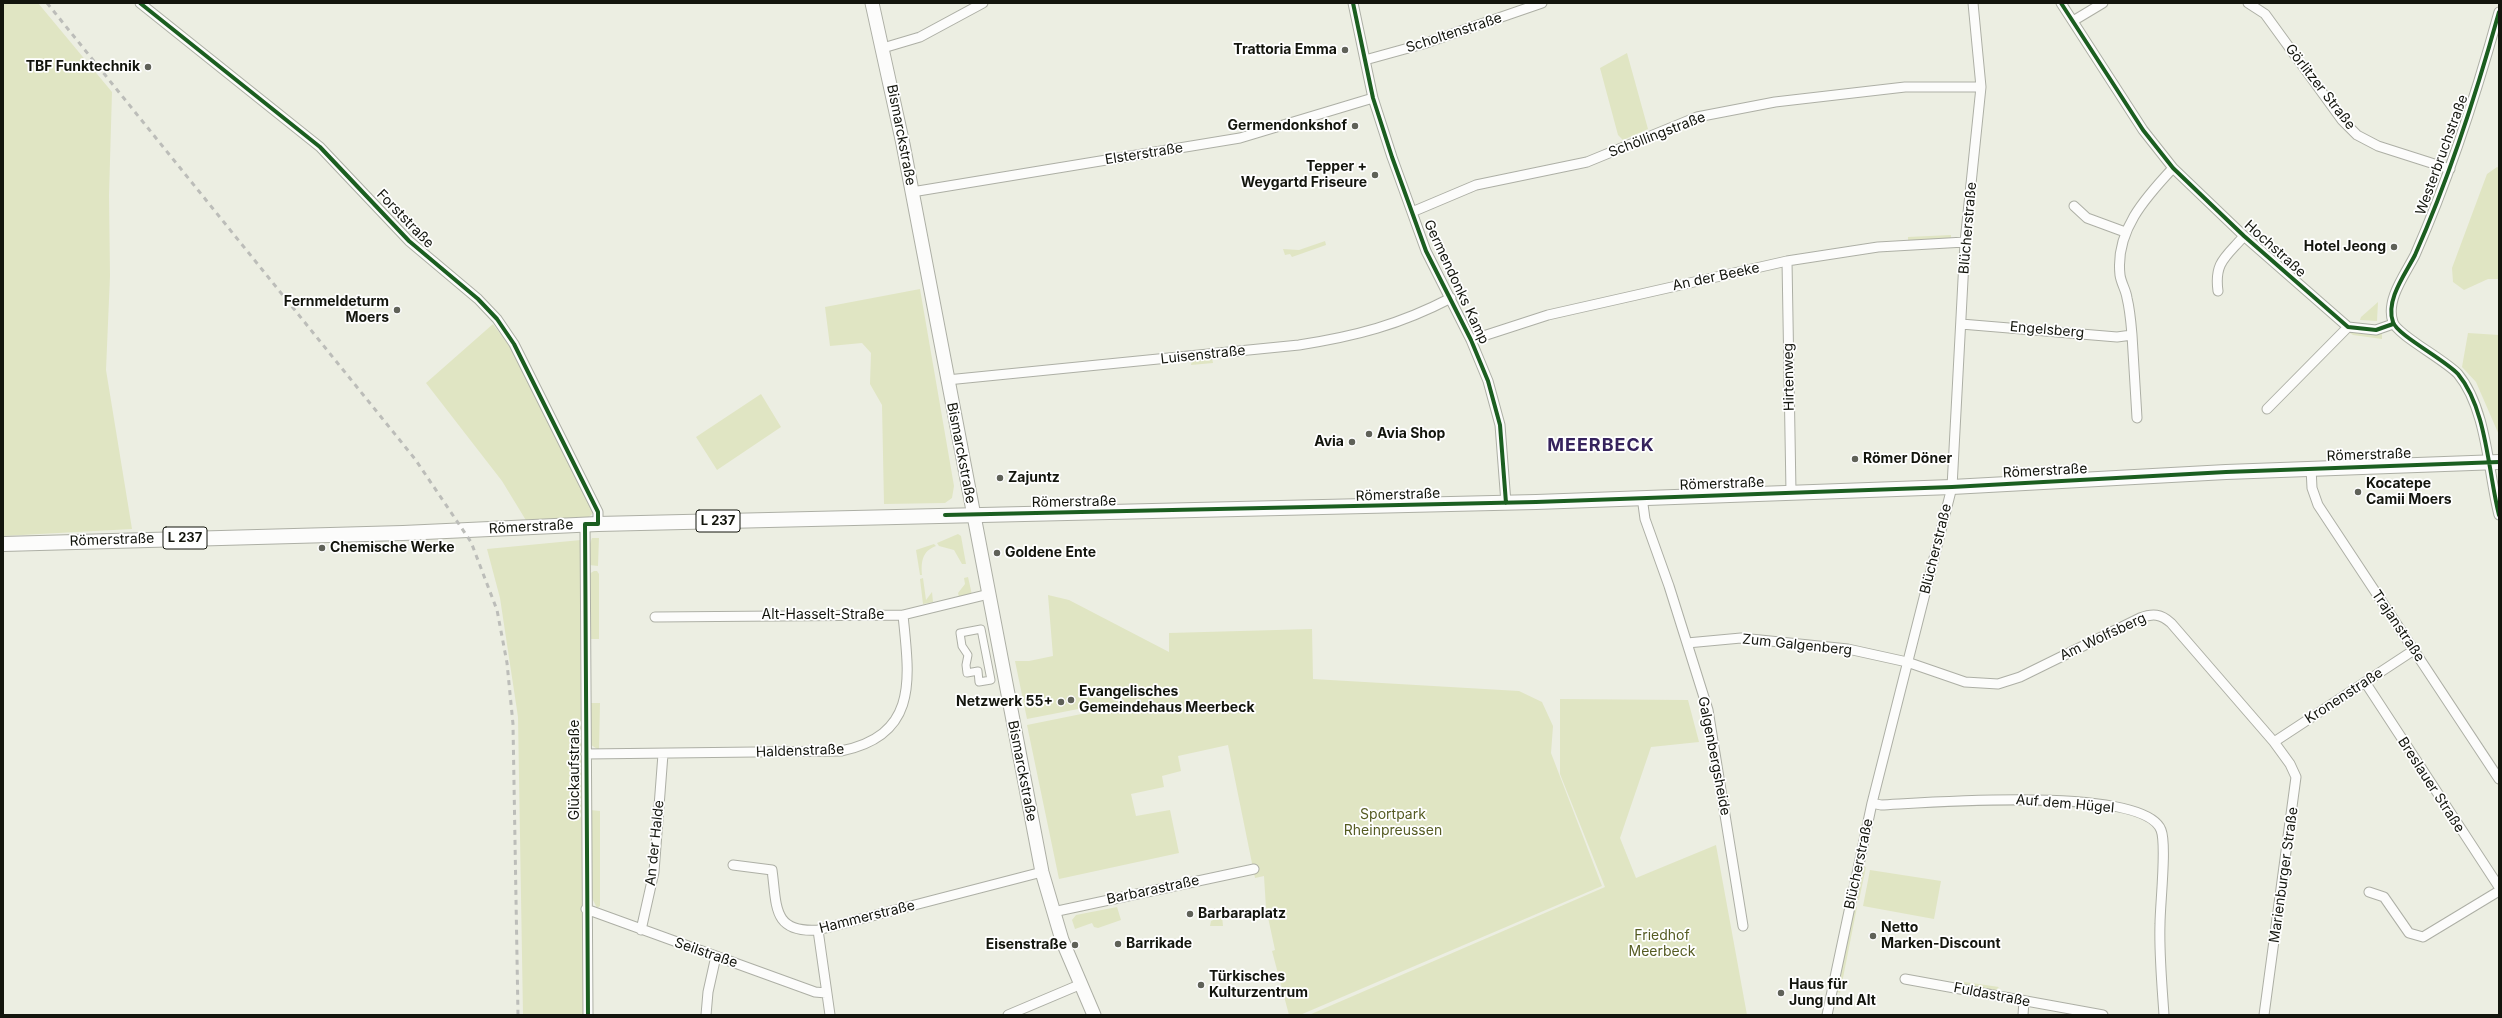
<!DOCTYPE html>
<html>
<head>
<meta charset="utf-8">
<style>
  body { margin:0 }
  #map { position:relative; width:2502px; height:1018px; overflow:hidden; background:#eceee2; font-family:Inter,sans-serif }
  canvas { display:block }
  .frame { position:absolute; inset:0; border:4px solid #13150d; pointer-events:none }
</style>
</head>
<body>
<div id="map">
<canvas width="2502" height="1018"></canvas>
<div class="frame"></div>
</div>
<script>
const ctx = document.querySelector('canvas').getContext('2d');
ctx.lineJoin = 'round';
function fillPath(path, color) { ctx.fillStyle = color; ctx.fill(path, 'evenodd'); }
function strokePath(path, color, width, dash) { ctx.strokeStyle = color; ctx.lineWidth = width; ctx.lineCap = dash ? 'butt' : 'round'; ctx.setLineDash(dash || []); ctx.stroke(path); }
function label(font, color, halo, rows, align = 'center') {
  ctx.font = font + ' Inter,sans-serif'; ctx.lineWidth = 3.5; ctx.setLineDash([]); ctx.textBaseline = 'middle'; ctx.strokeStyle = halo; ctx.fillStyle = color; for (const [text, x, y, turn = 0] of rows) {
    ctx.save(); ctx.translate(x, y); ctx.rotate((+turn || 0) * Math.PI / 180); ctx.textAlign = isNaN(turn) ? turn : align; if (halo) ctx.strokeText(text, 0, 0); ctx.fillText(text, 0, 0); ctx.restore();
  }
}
fillPath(new Path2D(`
  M3 3H38L112 92 109 195 110 276 106 370 132 529 3 536Z
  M1627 53 1648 129 1623 140 1618 135 1600 68Z
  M2497 167 2499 168V279H2488L2464 290 2453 282 2452 268 2487 174Z
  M1951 235V239L1908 241V237Z
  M1331 239 1325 241 1326 245 1292 257 1290 254 1285 255 1283 249 1299 250Z
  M920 289 954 486 952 498 945 503 884 504 882 405 870 384 871 353 862 343 830 346 825 307Z
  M2378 302 2377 321 2360 320 2361 317Z
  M493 324 510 347 593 513 589 517 527 522 502 481 426 383Z
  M2350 333 2382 334V339L2353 335Z
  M2468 333 2499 335V435L2476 382 2462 367Z
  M1212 358 1213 363 1191 365 1192 360Z
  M761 394 781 427 717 470 696 437Z
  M958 534 961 536 966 564H962L954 550 939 546 937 543Z
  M592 538H599L598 566 589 565V546Z
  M581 540 585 1015H523L518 717 500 598 487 549Z
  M934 544 936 546C922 551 921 562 922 575H920L916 550Z
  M594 571H597L599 574V639H589V574Z
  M968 577 972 595 959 597 958 593 965 584 964 578Z
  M923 578 926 600 932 592 933 602 923 604 920 579Z
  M1048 595 1069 600 1169 652V633L1312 629 1313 679 1519 691 1542 702 1553 726 1551 753 1602 886 1300 1015H1289L1272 951 1275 950 1266 908 1264 876 1255 878 1228 745 1178 756 1181 771 1162 776 1164 787 1131 794 1136 816 1170 810 1179 853 1059 879 1027 725 1111 708 1109 703 1027 719 1015 661H1029L1053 656Z
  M1560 699 1688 700 1699 742 1651 747 1620 838 1636 878 1716 845 1747 1015H1309L1605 887 1560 774Z
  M590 703H600L599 750 591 745Z
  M590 810 600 811V906L597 908 591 896Z
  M1863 866 1866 867 1859 900 1855 899Z
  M1870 870 1941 881 1934 919 1863 906Z
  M1854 906 1857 907 1840 993 1835 991 1838 988Z
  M1117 907 1121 920 1098 928 1094 927 1092 923 1075 929 1072 920 1076 915Z
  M1222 916 1223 926H1210L1211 921Z
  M1958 981 1999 987 1995 991 1962 986Z`), '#e0e5c3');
const pedestrian = new Path2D(`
  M981 629 991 680 979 682 978 671 967 673 966 665 968 655 962 646 960 633Z`);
const minor = new Path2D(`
  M140 3 320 147 409 241 478 299 497 319 514 344 598 512V524
  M1353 3 1373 98 1392 157 1426 251 1471 340 1488 381 1500 425 1506 503
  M2061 3 2143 130 2173 168 2244 236 2348 327 2376 330 2393 324
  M2248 3 2265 14 2342 120 2357 135 2378 146 2450 169
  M2499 12C2476 95 2450 176 2415 255 2406 273 2385 300 2393 322 2397 335 2444 359 2458 374 2487 409 2488 472 2499 515
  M2073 21 2103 3
  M883 48 920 37 983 3
  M1365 60 1423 44 1542 3
  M912 192 1240 138 1373 98
  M2074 206 2087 218 2125 232
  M1412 212 1476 185 1587 162 1697 117 1775 102 1905 87H1981
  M1787 261 1791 492
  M2218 291C2214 262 2226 257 2244 236
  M1961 324 2117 337 2132 335C2131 323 2130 310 2127 298 2126 290 2121 283 2120 275 2115 231 2145 198 2173 168
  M2132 335 2137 418
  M1471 340 1548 315 1787 261 1878 247 1965 242
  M947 380 1299 345C1356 336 1399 325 1451 298
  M2267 409 2348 327
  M2311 468 2312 488 2318 505 2499 779
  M1642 497 1645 519 1669 586 1708 710 1743 926
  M585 524 588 1015
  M655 617 903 615 989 594
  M1687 643 1741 638 1848 649 1907 662 1965 682 1998 684 2020 677 2140 618C2153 613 2161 614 2171 623L2274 742 2290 764 2296 777 2264 1015
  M2365 682 2499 887
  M2274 742 2414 650
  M586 754 841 751C920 735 909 677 903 615
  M1872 803 1881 805C1925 803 2144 785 2161 830 2167 845 2160 904 2160 924 2159 954 2162 985 2164 1015
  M733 865 772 870C777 906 772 933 818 930L1042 872
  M2369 892 2384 897 2409 933 2423 937 2499 891
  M586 909 815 992 826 993
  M1053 912 1254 869
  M641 930 654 872 663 754
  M818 930 830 1015
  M1905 979 2103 1015
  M706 1015 708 992 716 956
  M1008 1015 1079 985
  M1827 1015 1872 803 1952 487 1965 242 1981 87 1973 3
  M2023 1015 2024 1001`);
const secondary = new Path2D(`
  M872 3 903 144 1042 872 1062 940 1094 1015`);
const primary = new Path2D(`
  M3 544 403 533 598 524 1536 502 1952 487 2226 472 2499 462`);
strokePath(pedestrian, '#adafa5', 9);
strokePath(minor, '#adafa5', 11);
strokePath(secondary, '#adafa5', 15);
strokePath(primary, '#adafa5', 16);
strokePath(pedestrian, '#fcfcfb', 7);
strokePath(minor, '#fcfcfb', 9);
strokePath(secondary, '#fcfcfb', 13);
strokePath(primary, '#fcfcfb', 14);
strokePath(new Path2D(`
  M47 3 415 459 471 542 497 610 507 663 513 724 518 1015`), '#bcbdb9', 3, [5, 5]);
strokePath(new Path2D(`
  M140 3 320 147 409 241 478 299 497 319 514 344 598 512V524H585L588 1015
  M1353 3 1373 98 1392 157 1426 251 1471 340 1488 381 1500 425 1506 503
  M2061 3 2143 130 2173 168 2244 236 2348 327 2376 330 2393 324
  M2499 12C2476 95 2450 176 2415 255 2406 273 2385 300 2393 322 2397 335 2444 359 2458 374 2487 409 2488 472 2499 515
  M945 515 1536 502 1952 487 2226 472 2499 462`), '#1b5e20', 4);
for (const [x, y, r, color] of [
  [1345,50,4,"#5f6158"],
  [148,67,4,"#5f6158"],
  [1355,126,4,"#5f6158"],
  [1375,175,4,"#5f6158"],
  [2394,247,4,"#5f6158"],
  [397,310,4,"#5f6158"],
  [1369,434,4,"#5f6158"],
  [1352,442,4,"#5f6158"],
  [1855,459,4,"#5f6158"],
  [1000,478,4,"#5f6158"],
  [2358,492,4,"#5f6158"],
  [322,548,4,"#5f6158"],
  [997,553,4,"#5f6158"],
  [1071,700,4,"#5f6158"],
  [1061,702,4,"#5f6158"],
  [1190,914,4,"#5f6158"],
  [1873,936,4,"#5f6158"],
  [1118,944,4,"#5f6158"],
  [1075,945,4,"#5f6158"],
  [1201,985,4,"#5f6158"],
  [1781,993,4,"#5f6158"]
]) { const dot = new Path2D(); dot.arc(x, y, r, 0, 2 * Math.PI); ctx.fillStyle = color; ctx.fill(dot); strokePath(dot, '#fff', 1.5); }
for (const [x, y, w] of [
  [718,521,44],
  [185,538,44]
]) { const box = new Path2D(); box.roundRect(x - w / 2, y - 11, w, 22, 3); ctx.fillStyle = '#fff'; ctx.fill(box); strokePath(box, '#13150d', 1); }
label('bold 13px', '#13150d', null, [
  ["L 237",718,521],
  ["L 237",185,538]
]);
label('14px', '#13150d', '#fff', [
  ["Scholtenstraße",1454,33,-18],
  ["Görlitzer Straße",2320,87,52],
  ["Bismarckstraße",901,135,79],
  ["Schöllingstraße",1657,135,-21],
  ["Elsterstraße",1144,154,-9],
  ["Westerbruchstraße",2442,155,-70],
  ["Forststraße",405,219,46],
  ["Blücherstraße",1968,228,-85],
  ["Hochstraße",2275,249,42],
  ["An der Beeke",1716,277,-12],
  ["Germendonks Kamp",1456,282,65],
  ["Engelsberg",2047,330,5],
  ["Luisenstraße",1203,355,-6],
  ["Hirtenweg",1789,377,-91],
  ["Bismarckstraße",961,453,79],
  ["Römerstraße",2369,455,-2],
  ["Römerstraße",2045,471,-3],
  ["Römerstraße",1722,484,-2],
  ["Römerstraße",1398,495,-2],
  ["Römerstraße",1074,502,-1],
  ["Römerstraße",531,527,-3],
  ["Römerstraße",112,540,-2],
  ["Blücherstraße",1936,549,-76],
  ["Alt-Hasselt-Straße",823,615],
  ["Trajanstraße",2398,626,56],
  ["Am Wolfsberg",2103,637,-25],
  ["Zum Galgenberg",1797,645,6],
  ["Kronenstraße",2344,696,-33],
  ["Haldenstraße",800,751,-2],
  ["Galgenbergsheide",1714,756,79],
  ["Glückaufstraße",575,770,-90],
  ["Bismarckstraße",1022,771,79],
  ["Breslauer Straße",2431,785,57],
  ["Auf dem Hügel",2065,804,5],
  ["An der Halde",655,843,-84],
  ["Blücherstraße",1859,864,-78],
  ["Marienburger Straße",2284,875,-82],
  ["Barbarastraße",1153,890,-12],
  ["Hammerstraße",867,917,-14],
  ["Seilstraße",706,953,19],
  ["Fuldastraße",1992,995,11]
]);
label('bold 14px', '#13150d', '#fff', [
  ["Trattoria Emma",1337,50,"right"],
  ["TBF Funktechnik",140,67,"right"],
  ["Germendonkshof",1347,126,"right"],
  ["Tepper +",1367,167,"right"],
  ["Weygartd Friseure",1367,183,"right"],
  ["Hotel Jeong",2386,247,"right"],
  ["Fernmeldeturm",389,302,"right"],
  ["Moers",389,318,"right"],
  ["Avia Shop",1377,434],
  ["Avia",1344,442,"right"],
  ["Römer Döner",1863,459],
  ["Zajuntz",1008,478],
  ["Kocatepe",2366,484],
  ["Camii Moers",2366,500],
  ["Chemische Werke",330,548],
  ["Goldene Ente",1005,553],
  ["Evangelisches",1079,692],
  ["Gemeindehaus Meerbeck",1079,708],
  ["Netzwerk 55+",1053,702,"right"],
  ["Barbaraplatz",1198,914],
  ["Netto",1881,928],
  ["Marken-Discount",1881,944],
  ["Barrikade",1126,944],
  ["Eisenstraße",1067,945,"right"],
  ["Türkisches",1209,977],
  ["Kulturzentrum",1209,993],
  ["Haus für",1789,985],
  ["Jung und Alt",1789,1001]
], 'left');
label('14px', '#555b22', '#fff', [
  ["Sportpark",1393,815],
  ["Rheinpreussen",1393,831],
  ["Friedhof",1662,936],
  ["Meerbeck",1662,952]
]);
ctx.letterSpacing = '1px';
label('bold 18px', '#36235d', '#fff', [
  ["MEERBECK",1601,446]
]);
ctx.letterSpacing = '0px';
</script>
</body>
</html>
